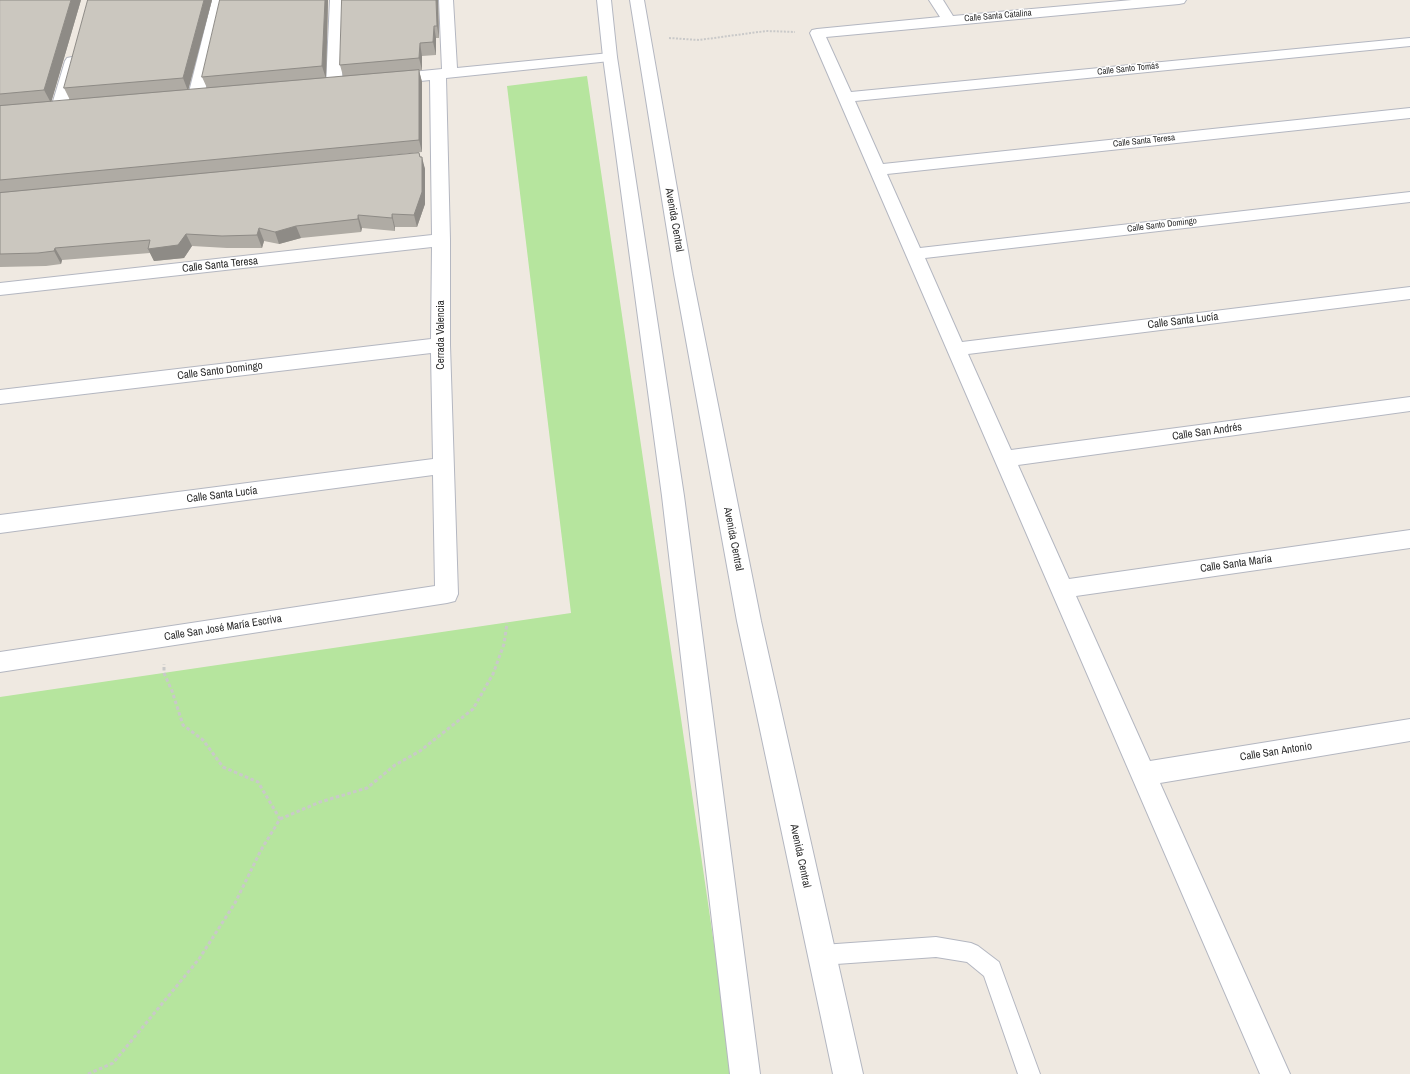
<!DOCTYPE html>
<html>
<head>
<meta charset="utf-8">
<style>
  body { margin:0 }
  canvas { display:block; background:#efe9e1 }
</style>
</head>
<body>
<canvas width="1410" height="1074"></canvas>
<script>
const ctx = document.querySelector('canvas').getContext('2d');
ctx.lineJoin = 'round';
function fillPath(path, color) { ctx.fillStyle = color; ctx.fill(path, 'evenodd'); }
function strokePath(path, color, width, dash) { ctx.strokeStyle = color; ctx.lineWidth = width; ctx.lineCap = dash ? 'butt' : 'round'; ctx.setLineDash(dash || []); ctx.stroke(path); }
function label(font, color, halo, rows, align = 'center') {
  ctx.font = font + ' "Archivo Narrow",sans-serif'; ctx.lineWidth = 3; ctx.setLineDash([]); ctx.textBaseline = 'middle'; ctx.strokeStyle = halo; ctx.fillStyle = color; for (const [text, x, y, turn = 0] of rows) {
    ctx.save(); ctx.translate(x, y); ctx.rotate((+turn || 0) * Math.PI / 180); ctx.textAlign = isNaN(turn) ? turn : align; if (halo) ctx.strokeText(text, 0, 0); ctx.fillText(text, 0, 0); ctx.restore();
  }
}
fillPath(new Path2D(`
  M587 76 733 1074H0V697L571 613 507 86Z`), '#b6e59e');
const lane = new Path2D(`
  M936 937 971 943 978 946 999 962 1040 1074H1018L984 976 967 962 936 957 822 965 815 962 812 955 815 948 822 945Z`);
const street = new Path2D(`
  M212 0H226L204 96 201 99 196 101 191 99 188 96Z
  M330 0H344L342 84 339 87 334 89 329 87 326 84Z
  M439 0H453L457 68 610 53 615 54 617 57 615 60 610 61 446 78 450 240V345L458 594 455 601 447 603 0 672V652L435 586 433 475 0 533V515L433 459 431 353 0 404V390L431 339 432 247 0 295V283L432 235 430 80 392 84 387 82 384 79 387 76 392 74 442 69Z
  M929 0H943L953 16 1132 0H1186L1184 3 1179 4 826 37 851 92 1410 38V46L855 101 883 164 1410 108V118L887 174 920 248 1410 192V202L925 258 962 342 1410 287V299L968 354 1011 450 1410 397V411L1018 465 1069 579 1410 530V548L1076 596 1150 761 1410 719V741L1160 783 1290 1074H1260L810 33 812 30 817 29 940 17Z
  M72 57 77 58 79 61 67 108 65 111 59 113 53 111 51 108 65 61 67 58Z`);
const secondary = new Path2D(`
  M597 0H611L617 57 684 496 760 1074H730L662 496 603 57Z
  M630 0H644L692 274 761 621 863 1074H833L737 621 674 274Z`);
strokePath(lane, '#b4b7c1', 2);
strokePath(street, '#b4b7c1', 2);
strokePath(secondary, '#b4b7c1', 2);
strokePath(new Path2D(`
  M669 38 699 40 766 31 795 32`), '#c9c9c9', 2, [2, 1.5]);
strokePath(new Path2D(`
  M280 819 320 802 367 788 395 765 420 751 473 709 493 674 504 644 507 623
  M88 1074 113 1063 199 959 235 903 261 850 280 819 258 782 223 767 203 740 183 725 172 691 164 673V664`), '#c9c9c9', 3, [3.5, 2.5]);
fillPath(lane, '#fff');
fillPath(street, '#fff');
fillPath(secondary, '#fff');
fillPath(new Path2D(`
  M0 0H81L51 102 70 100 64 88 88 0H212L188 90 207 88 202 77 220 0H328L326 78 343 76 340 65 342 0H438L439 38H436V55L422 56V70L419 71 422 82V152L251 169 419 153 425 169V204L417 227H395V231L362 228 361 232 301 238 279 244 264 241 262 248H227L192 246 184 258 154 261 150 253 62 260 61 264 46 266 0 267Z`), '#afaba4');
fillPath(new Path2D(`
  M71 0H81L51 103 44 90Z
  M204 0H212L188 91 183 78Z
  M325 0H328L326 79 322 66Z
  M436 0H438L439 38 437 26Z
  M434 26 436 38V55L433 42Z
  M420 43 422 56V70L419 58Z
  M419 70 422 82V152L419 140Z
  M419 153 422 164V157L425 169V204L417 227 414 215Z
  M392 214 395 227V231L392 218Z
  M358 215 362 228 361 232 358 219Z
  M296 226 301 238 279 244 275 232Z
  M259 228 264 241 262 248 257 235Z
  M186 234 192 246 184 258 154 261 148 249Z
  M55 248 62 260 61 264 54 251Z`), '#8e8b86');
const building = new Path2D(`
  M0 0H71L44 90 0 94Z
  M88 0H204L183 78 64 88Z
  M220 0H325L322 66 202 77Z
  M342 0H436L437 26H434L433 42 420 43 419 58 340 65Z
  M419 70V140L0 180V106Z
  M419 153 420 157H422V192L414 215 392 214V218L358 215V219L296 226 275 232 259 228 257 235 222 236 186 234 178 245 148 249 150 240 55 248 54 251 38 253 0 254V193Z`);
fillPath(building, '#cbc7bf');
strokePath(building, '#8e8b86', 1);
label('9px', '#2e2e2e', '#fff', [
  ["Calle Santa Catalina",998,16,-5],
  ["Calle Santo Tomás",1128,69,-6],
  ["Calle Santa Teresa",1144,141,-6],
  ["Calle Santo Domingo",1162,225,-7]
]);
label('11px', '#2e2e2e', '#fff', [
  ["Avenida Central",674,220,80],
  ["Calle Santa Teresa",220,265,-6],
  ["Calle Santa Lucía",1183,321,-7],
  ["Cerrada Valencia",441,335,-90],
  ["Calle Santo Domingo",220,371,-7],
  ["Calle San Andrés",1207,432,-8],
  ["Calle Santa Lucía",222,495,-7],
  ["Avenida Central",733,539,79],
  ["Calle Santa María",1236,564,-8],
  ["Calle San José María Escriva",223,628,-9],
  ["Calle San Antonio",1276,752,-9],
  ["Avenida Central",800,856,78]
]);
</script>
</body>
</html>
